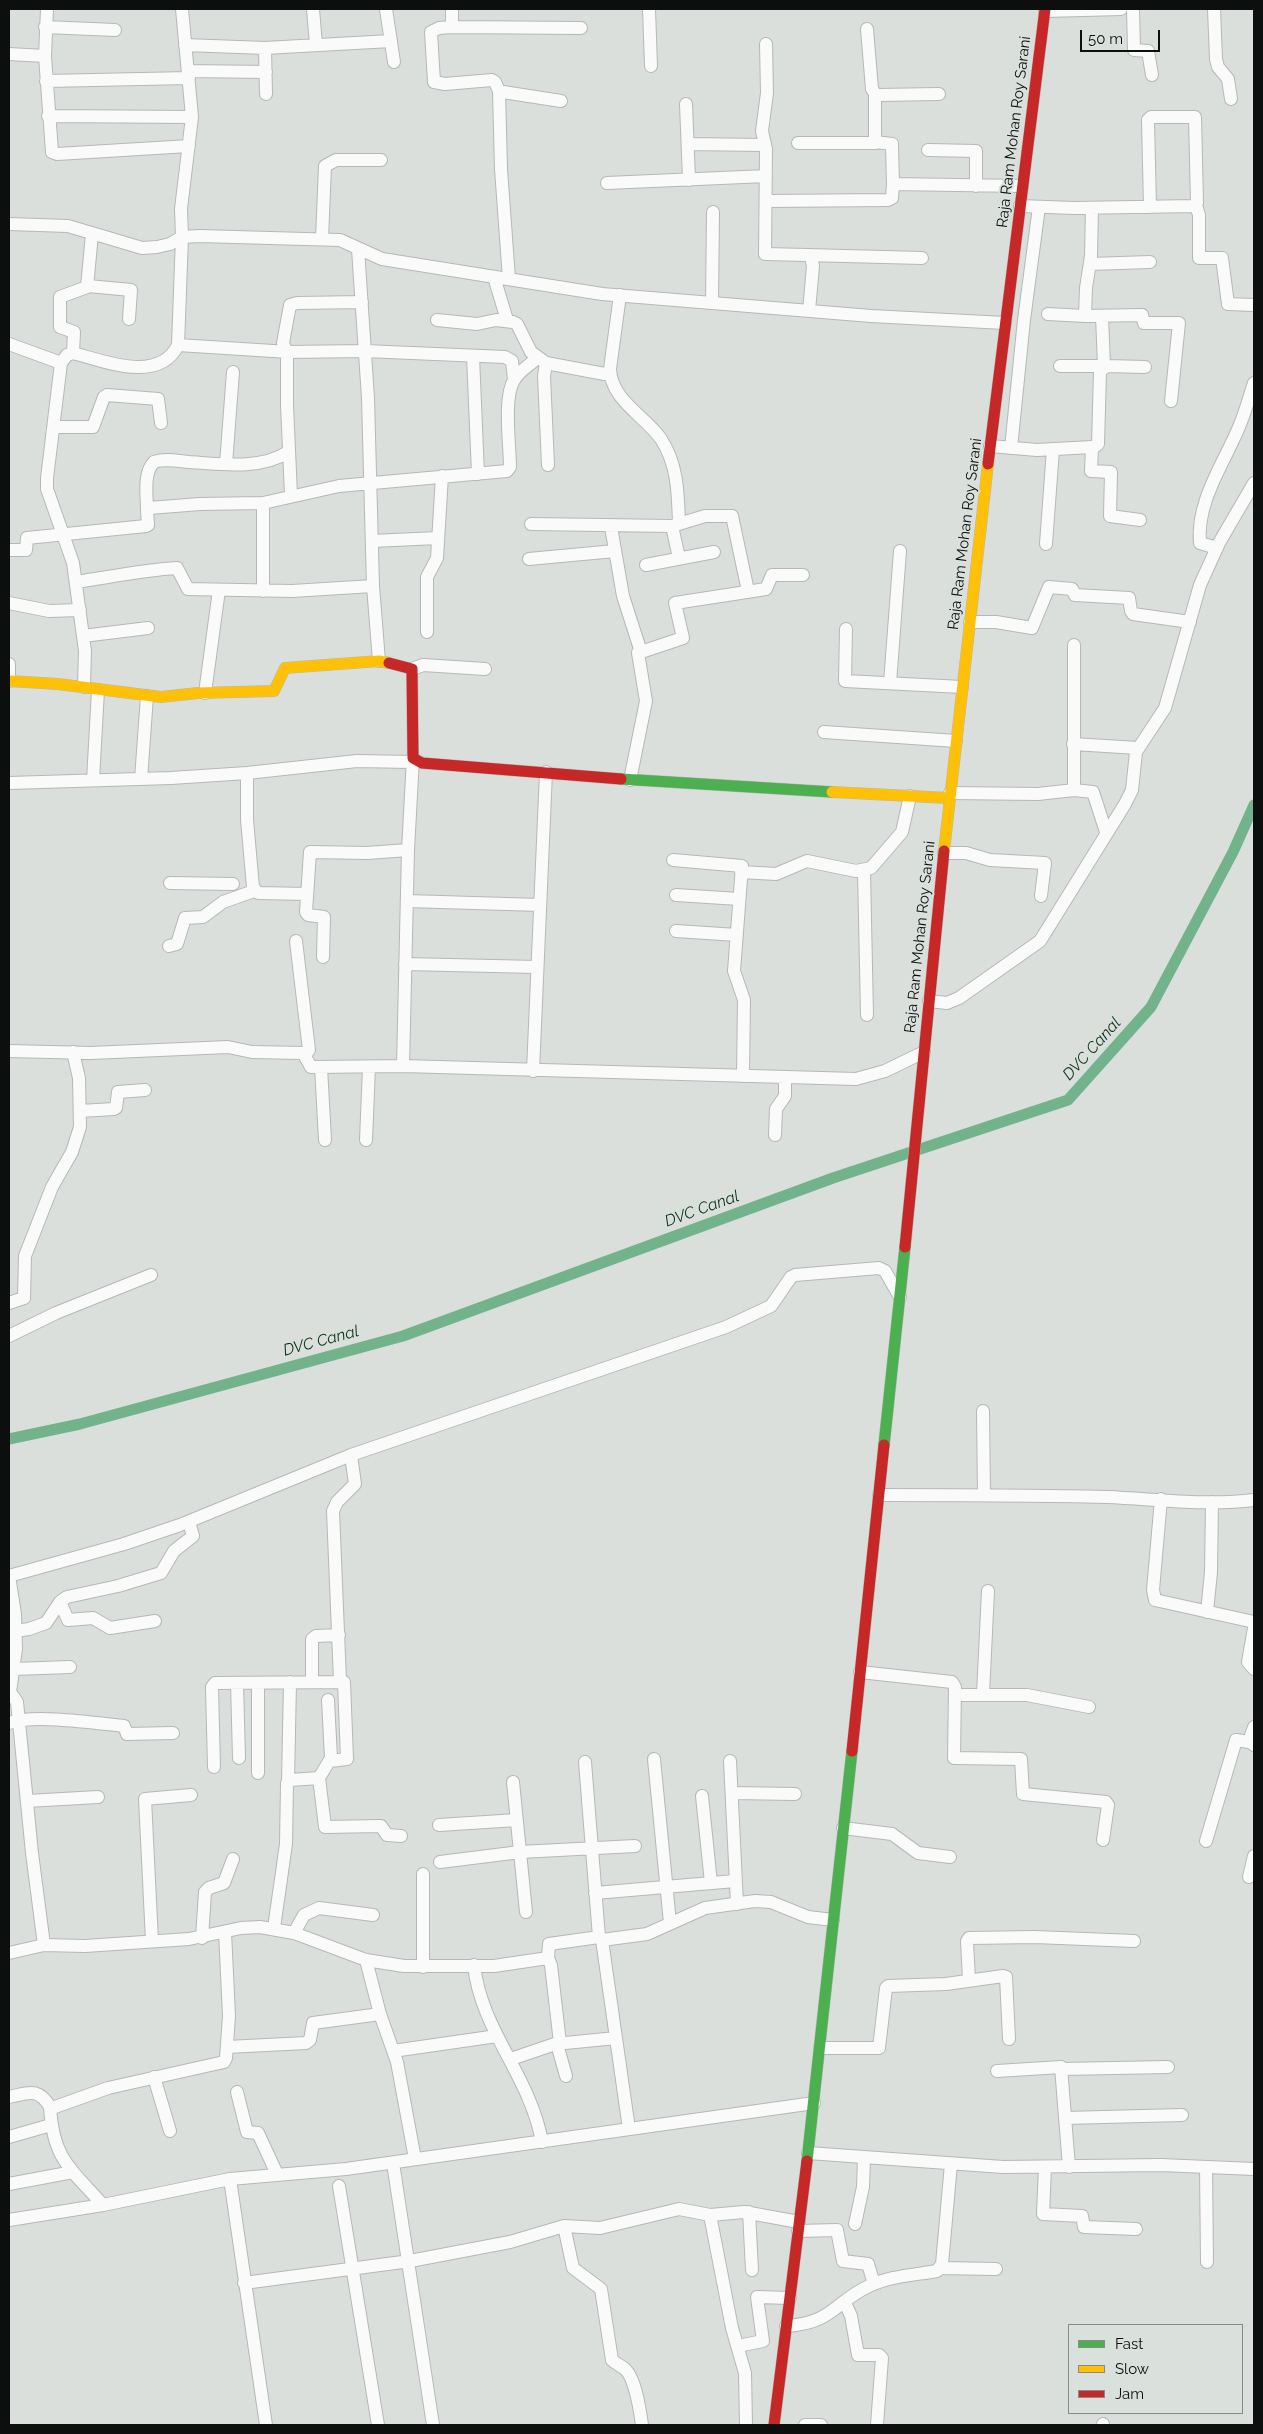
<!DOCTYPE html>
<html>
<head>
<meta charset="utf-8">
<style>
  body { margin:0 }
  #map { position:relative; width:1263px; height:2434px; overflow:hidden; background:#dbdfdc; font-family:Raleway,sans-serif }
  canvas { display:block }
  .frame { position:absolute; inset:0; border:10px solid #0c0f0d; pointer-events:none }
  .legend { position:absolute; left:1068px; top:2324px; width:175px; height:90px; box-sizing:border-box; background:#dae0db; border:1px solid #888c89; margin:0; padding:6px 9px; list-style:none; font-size:15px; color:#0c0f0d }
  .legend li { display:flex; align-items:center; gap:10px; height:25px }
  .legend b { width:25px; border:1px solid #888c89 }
  .scale { position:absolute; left:1080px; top:30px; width:80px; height:22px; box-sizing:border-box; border:2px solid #0c0f0d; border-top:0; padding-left:6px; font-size:15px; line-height:18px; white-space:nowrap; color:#0c0f0d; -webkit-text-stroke:4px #dae0db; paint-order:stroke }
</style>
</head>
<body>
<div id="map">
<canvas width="1263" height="2434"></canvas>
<div class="frame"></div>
<ul class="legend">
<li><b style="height:6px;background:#4caf50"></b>Fast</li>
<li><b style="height:6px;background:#ffc107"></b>Slow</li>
<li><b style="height:6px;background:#c62828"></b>Jam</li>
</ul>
<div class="scale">50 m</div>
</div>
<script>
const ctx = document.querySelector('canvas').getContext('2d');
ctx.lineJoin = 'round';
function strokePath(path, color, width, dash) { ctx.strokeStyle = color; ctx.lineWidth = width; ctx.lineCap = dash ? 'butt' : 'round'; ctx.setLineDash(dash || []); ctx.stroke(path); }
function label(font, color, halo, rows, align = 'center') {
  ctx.font = font + ' Raleway,sans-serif'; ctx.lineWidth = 4; ctx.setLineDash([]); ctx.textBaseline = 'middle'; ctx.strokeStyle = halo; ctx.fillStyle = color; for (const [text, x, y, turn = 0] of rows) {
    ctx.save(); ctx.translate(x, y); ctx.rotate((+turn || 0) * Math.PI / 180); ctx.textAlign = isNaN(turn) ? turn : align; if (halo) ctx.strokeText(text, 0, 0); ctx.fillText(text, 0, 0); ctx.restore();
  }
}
strokePath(new Path2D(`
  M9 1439 80 1424 403 1336 833 1178 1068 1100 1151 1007 1233 852 1254 805`), '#73b38b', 11);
const street = new Path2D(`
  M47 9 45 56 52 152 57 154 189 146
  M313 9 316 45
  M386 9 394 62
  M649 9 651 66
  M1133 9 1134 50 1148 51 1152 75
  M1214 9 1216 59 1218 67 1228 79 1231 99
  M1045 11 1121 9
  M45 27 115 30
  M452 27V9
  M867 29 872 89 876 95
  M766 44 767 93 762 131 766 149 765 254 807 255 811 257 813 266 809 311
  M185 45 265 48 391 41
  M265 48 266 94
  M9 54 45 56
  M188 71 266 72
  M46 81 189 78
  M499 91 501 169 509 279
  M561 101 503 92 499 91 495 82 492 80 445 84 434 82 431 32 439 28 452 27 581 28
  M686 104 689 180
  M48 116 192 117
  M798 143H876
  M688 144 765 145
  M928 150 976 151V186
  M607 183 766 176
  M893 184 892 144 875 142V97L878 95 939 94
  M766 201 888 200 892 198 893 184 1022 186
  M1196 205 1199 215V258H1222L1228 304 1254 305
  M1020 206 1074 208 1195 206 1197 203 1195 117H1151L1148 120 1150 207
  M1092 208 1091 256 1086 288 1085 316 1142 315 1144 323H1179L1171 401
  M9 224 68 226 142 248 157 247 170 244 182 237 200 236 340 240 382 259 602 294 871 316 1005 323
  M322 239 325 166 336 160H381
  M358 249 368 398 373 586 379 661
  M807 255 922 258
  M1090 264 1150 262
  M494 277 507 320
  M88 286 131 290 129 319
  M620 295 610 369C611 400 645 416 661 439 678 465 678 494 679 524
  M712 303 713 212
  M1048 314 1085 316
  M1102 316 1104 366
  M437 320 477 324 496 320 513 322 517 324 531 352 546 363 610 375
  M9 344 61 363 47 478V489L73 563 85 651 84 687
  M178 345 289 352
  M73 353 74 332 60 327V297L87 287 92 234
  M287 354 283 343 290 305 297 303 362 302
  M473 356 478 474
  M61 363 67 355 73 353C104 361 159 384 178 345L182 237 181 209 192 117 182 9
  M546 363 544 376 548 465
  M1060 366H1107
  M54 427H93L104 397 107 395 158 399 161 423
  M990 446 1037 450 1092 447 1091 471 1111 472 1110 516 1140 520
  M1011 448 1024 320 1039 207
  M1093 448 1098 444 1100 371 1107 366 1145 367
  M226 464 233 372
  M291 495 287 405V352L365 351 505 357 512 361 514 380
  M147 510C147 495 143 473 154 462 165 458 178 461 189 462 220 464 261 470 288 452
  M531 524 672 526 705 516H732L748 591
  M672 526 679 558
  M611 527 623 596 641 652
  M372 541 438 538
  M1046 544 1053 449
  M1217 548 1200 543C1196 502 1224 463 1239 427 1245 413 1249 398 1254 383
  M9 550H26L27 538 146 526 148 525 147 510 149 508 200 504 263 503 339 486 507 471 510 467C510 445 503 398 514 380 519 371 530 365 537 358
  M529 559 615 551
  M646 565 714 552
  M76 582C110 577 143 570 177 568L188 589 292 591 373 586
  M263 591V503
  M9 603 49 611 80 610
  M970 622H996L1032 628 1049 587 1072 589 1075 595 1129 598 1131 611 1133 614 1190 622
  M846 629 845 681 962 687
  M427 632V577L437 558 442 476
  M83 636 148 628
  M9 664V681
  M412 669 423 665 485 669
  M890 683 900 551
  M205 693 219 590
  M824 732 956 741
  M1073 744 1138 748
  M247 773V820L253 887 258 893 307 894
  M141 779 147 696
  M93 780 98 690
  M630 780 646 701 638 653 683 638 675 603 766 589 772 575H803
  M9 783 171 778 247 773 357 761 412 762
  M1074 790 1093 792 1106 832
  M950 793 1038 794 1074 790V645
  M944 853H966L990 860 1045 863 1041 896
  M673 860 742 866 734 971 744 1000 743 1076
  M864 871 867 1015
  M741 872 776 874 807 861 856 871 871 868 902 832 910 796
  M170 883 233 884
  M676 895 739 899
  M407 901 540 905
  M676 931 737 935
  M296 941 309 1050 305 1055
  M169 946 177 944 185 918 203 917 223 902 254 891
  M323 957 324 917 308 915 306 912 310 852 367 853 408 850
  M405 964 537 967
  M929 1001 947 1003 959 998 1040 941 1125 804 1132 790 1136 752 1165 708 1200 585 1219 543 1254 483
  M9 1051 91 1053 228 1047 252 1052 303 1053 311 1067H313L403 1066 856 1079 885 1071 924 1052
  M403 1066 408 850 413 758
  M321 1067 325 1140
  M533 1071 546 772
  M80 1111 114 1109 116 1108 118 1092 145 1090
  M775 1135 776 1109 785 1096V1078
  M366 1140 369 1067
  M9 1303 24 1298 25 1256 52 1187 72 1152 80 1127 79 1078 73 1052
  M9 1336 56 1313 151 1275
  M983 1411 984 1495
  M879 1495C955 1495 1031 1495 1107 1497 1156 1499 1205 1506 1254 1500
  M1161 1499 1153 1590 1155 1600 1254 1622
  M9 1576 124 1544 180 1525 351 1455 726 1327 771 1306 791 1277 795 1275 879 1268 885 1271 900 1297
  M9 1576 15 1614 16 1649 10 1692 17 1702 32 1853 44 1945
  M60 1602 68 1620 93 1618 110 1628 155 1621
  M1207 1612 1211 1572 1212 1502
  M1254 1628 1248 1662 1254 1669
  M9 1632 29 1629 46 1623 60 1602 67 1597 118 1586 161 1573 174 1551 193 1536 189 1522
  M14 1669 70 1667
  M860 1672 952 1682 955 1687 954 1758 1021 1759 1023 1794 1106 1802 1108 1805 1103 1840
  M340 1681 333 1511 337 1502 355 1484 351 1455
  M312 1682V1639L316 1636 339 1635
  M237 1683 239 1758
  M258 1683V1773
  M983 1694 988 1591
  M955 1695H1027L1089 1707
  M9 1723C34 1714 95 1723 124 1726L127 1734 173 1733
  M1254 1727 1249 1741 1254 1745
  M654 1759 670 1923
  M730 1761 737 1904
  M585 1762 599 1937
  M214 1767 212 1687 215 1683 344 1682 347 1759 330 1761
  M319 1778 325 1827 381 1826 387 1835 401 1836
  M288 1782 290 1682
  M513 1782 526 1912
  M732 1793 795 1794
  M702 1796 711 1883
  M27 1801 98 1797
  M439 1825 517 1820
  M843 1828 892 1834 918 1853 950 1857
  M1206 1841 1236 1740 1249 1742
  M440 1862 520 1852 635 1846
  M423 1874V1967
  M1249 1877 1254 1856
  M595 1893 735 1881
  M274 1928 286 1844 287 1783 290 1780 319 1778 331 1758 328 1700
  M294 1933 304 1915 319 1908 373 1915
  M202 1938 205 1892 209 1888 224 1883 233 1859
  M602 1940 647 1934 705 1908 755 1901 771 1902 808 1917 833 1920
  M152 1941 145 1799 191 1795
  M9 1953 44 1945 85 1946 189 1939 241 1928 260 1927 294 1933 366 1960 404 1966H494L548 1958 549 1944 599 1937 602 1940 629 2129
  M548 1958 551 1965 560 2043
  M366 1960 380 2014 397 2062 415 2159
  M474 1965C481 2031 530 2075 542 2142
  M969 1980 967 1941 969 1938 1035 1937 1134 1941
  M557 2044 566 2076
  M227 2047 306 2043 310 2040 313 2023 380 2014
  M820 2048H879L886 1988 888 1986 946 1984 1003 1976 1006 1977 1009 2039
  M393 2051 497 2036
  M511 2059 555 2044 616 2038
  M1062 2069 1168 2067
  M997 2071 1061 2067 1069 2167
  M154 2077 170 2131
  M237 2092 247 2132 258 2133 277 2174
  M9 2097C29 2093 38 2087 50 2107H55L108 2088 224 2062 226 2058 229 2016 225 1932
  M50 2107C53 2159 70 2168 103 2205
  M1065 2118 1182 2115
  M9 2137 51 2125
  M808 2153 1003 2167 1161 2165 1254 2169
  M393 2163 433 2425
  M1045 2167 1043 2214 1082 2216 1084 2227 1136 2229
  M1206 2167 1207 2262
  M230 2179 266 2425
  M9 2184 73 2172
  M339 2186 378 2425
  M749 2212 752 2270
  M710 2215 732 2328 745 2373 746 2425
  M9 2220 103 2205 230 2179 346 2169 814 2103
  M855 2224 863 2187 864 2158
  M564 2226 573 2268 601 2289 612 2360C616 2364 622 2366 626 2370 636 2381 640 2411 642 2425
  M798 2231 837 2230 843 2261 868 2264 874 2284
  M940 2268 996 2269
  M244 2283 410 2261 510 2242 564 2226 600 2228 679 2209 710 2215 744 2212 799 2222
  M845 2303 851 2316 858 2355H879L882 2358 877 2425
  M786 2326C833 2323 833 2303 869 2286 890 2276 914 2275 937 2271L942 2264 951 2164
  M738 2346 763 2341 757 2297 790 2298
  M805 2425H821
  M1103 2425V2424`);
const fast = new Path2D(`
  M621 779 832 792
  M884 1445 905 1247
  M807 2161 852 1751`);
const slow = new Path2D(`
  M9 681 58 684 161 697 198 693 274 691 285 668 379 661 389 663
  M832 792 949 798
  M944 851 988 464`);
const jam = new Path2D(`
  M988 464 1045 9
  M389 663 412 669 413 758 422 763 621 779
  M905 1247 944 851
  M852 1751 884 1445
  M774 2425 807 2161`);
strokePath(street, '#b5b8b6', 14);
strokePath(fast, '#b5b8b6', 12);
strokePath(slow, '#b5b8b6', 12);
strokePath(jam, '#b5b8b6', 12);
strokePath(street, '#fafafa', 12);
strokePath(fast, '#4caf50', 11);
strokePath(slow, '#ffc107', 11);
strokePath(jam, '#c62828', 11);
label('15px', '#0c0f0d', '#dae0db', [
  ["Raja Ram Mohan Roy Sarani",1014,132,-83],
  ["Raja Ram Mohan Roy Sarani",965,534,-83],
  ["Raja Ram Mohan Roy Sarani",920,937,-84]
]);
label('italic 16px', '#0e341d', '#dae0db', [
  ["DVC Canal",1092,1049,-48],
  ["DVC Canal",702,1209,-20],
  ["DVC Canal",321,1341,-15]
]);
</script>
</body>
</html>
